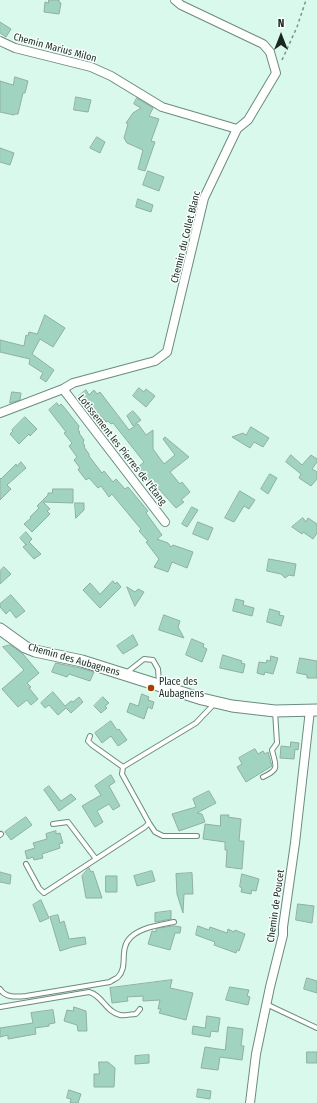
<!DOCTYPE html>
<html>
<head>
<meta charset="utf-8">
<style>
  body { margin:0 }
  #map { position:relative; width:317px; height:1103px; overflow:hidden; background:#d8f9eb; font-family:"Fira Sans Condensed",sans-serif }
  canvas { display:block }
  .north { position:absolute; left:261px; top:16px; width:40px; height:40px; -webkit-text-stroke:3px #f8fffc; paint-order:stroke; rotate:0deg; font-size:11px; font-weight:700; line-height:16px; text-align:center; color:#1a2621 }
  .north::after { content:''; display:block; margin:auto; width:14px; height:18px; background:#1a2621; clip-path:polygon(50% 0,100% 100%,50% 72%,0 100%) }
</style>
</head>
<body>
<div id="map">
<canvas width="317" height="1103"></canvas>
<div class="north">N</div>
</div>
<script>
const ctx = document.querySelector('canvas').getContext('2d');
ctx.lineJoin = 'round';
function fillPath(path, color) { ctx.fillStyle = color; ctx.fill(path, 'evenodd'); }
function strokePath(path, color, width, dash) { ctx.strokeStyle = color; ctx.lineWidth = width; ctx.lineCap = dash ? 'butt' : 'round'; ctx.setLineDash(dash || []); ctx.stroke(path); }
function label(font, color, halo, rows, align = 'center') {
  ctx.font = font + ' "Fira Sans Condensed",sans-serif'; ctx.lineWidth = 3; ctx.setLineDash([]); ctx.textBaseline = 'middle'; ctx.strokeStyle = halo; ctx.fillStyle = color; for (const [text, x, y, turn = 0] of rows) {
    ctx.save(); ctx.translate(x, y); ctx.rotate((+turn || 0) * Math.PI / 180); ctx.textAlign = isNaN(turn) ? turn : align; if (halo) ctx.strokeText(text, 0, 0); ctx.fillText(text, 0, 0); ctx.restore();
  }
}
const building = new Path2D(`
  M49 0H59V2L61 3 59 14 44 12 45 2 48 3Z
  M0 22 11 29 6 37 0 33Z
  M15 77 28 81 25 93H23L18 114H15L14 115 0 112V81L13 85Z
  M76 97 91 100 88 112 74 110Z
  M137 98 153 108 149 116 159 119 151 141 155 142 145 171 138 169 143 150 127 143 124 138 128 124 126 123 133 113 141 108 134 104Z
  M97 137 105 142 100 153 90 148Z
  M0 148 14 153 10 165 0 162Z
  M148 171 164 177 159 191 143 185Z
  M138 199 153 205 151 212 136 207Z
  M45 315 65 328 53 347 40 339 32 354 54 370 46 382 40 378 43 373 29 364 30 359 0 352V340L24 346 26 335 28 336 29 332 37 334Z
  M139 388 144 392 146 389 155 396 146 407 133 396Z
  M86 390 89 395 94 390 97 394 100 392 129 430 138 424 146 435 153 430V449L164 464 175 455 163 439 165 437 189 457 170 472 180 484 182 482 190 492 181 500 184 502 176 508 159 489 157 490 152 485 137 468 144 462 113 423 111 424 108 421 106 422 101 416 97 419 80 398 79 396Z
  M12 392 21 393 20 400 10 403Z
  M57 403 59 406 61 404 63 406 79 426 78 430 80 432 79 433 84 440 83 443 85 446 84 447 89 454V456L102 473 104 471 113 482 116 479 125 489 128 487 148 511 146 513 162 535 157 539 168 543 171 547 173 545 193 552 187 568 172 562 168 572 154 567 159 559 146 542 148 541 139 531 141 529 135 522 112 494 109 497 101 486 98 488 89 478 86 480 79 471 78 469 80 468 74 460 77 457 69 446 72 443 64 433 66 432 49 410Z
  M133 411 141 420 133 426 127 416Z
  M25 417 37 429 30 436 29 434 19 444 10 434 13 431 12 430Z
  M251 427 269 438 263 447 254 442 250 448 232 437 243 433 246 435Z
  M291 455 302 465 311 455 317 459V462L312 469 317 472V479L311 486 299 478 301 474 286 462Z
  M21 462 26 468 7 485 11 489 0 500V478L1 479 16 464 17 466Z
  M270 474 277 478 268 494 261 489Z
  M53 489H73V503L43 502 50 509 47 511 50 514 32 532 24 524 31 518 30 517 39 508 37 506 48 495V493H52Z
  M240 491 255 500 249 509 244 506 234 522 225 518Z
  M75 503H84V510L76 518Z
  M192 507 198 510 187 527 182 524Z
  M303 518 306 522 308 518 317 524V533L313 539 303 532 302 534 292 527Z
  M198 522 213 528 208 540 193 534Z
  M26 532 32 539 29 542 41 554 34 559 23 547 27 544 26 545 20 538Z
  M269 559 296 564 294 576 289 575 285 578 281 574 267 571Z
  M4 567 11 574 0 584V571Z
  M113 581 115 584 117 582 121 587 100 608 83 590 90 583 100 594Z
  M127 587 135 592 138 589 144 592 135 606Z
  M11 595 25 611 16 618 10 610 6 614 0 607V604Z
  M236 599 244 601 243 605 254 608 252 616 233 611Z
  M270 609 280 612 279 615 284 616 281 626 267 622Z
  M164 615 180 621 178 627 184 638 159 630Z
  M133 635 138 645 123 654 117 646Z
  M192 639 204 644 203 647 207 649 202 662 186 655Z
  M10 645 23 654 39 673 27 683 31 687 29 688 38 699 31 705 27 700 18 707 2 689 24 670 3 647Z
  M223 655 242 661 241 663 245 664 243 673 220 668Z
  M271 656 278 658 273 674 265 672 264 675 257 673 259 662 266 663 267 660 270 661Z
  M300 658 317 661V678H307V675L297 673Z
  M56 663 80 668 94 672 90 681 69 674 67 677 52 672Z
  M53 692 65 706 71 701 73 702 79 697 83 702 71 713 66 708 58 715 49 705 45 708 41 703Z
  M142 694 149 697 148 700 154 702 152 709 148 707 144 719 127 712 130 703 138 706Z
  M103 697 109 703 105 706 107 708 101 713 94 706Z
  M111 721 117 730 119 729 127 740 118 746 111 736 102 743 95 733Z
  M291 742 299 743 298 750 295 749 294 759 280 758 281 746 290 747Z
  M255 749 258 754 263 751 265 754 268 752 272 766 246 782 237 767 242 764 239 758Z
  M111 775 115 782 109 786 120 806 113 810 109 804 97 811 103 822 95 827 82 806 101 795 95 786Z
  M49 786 61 801 71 794 76 799 59 811 44 790Z
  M209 791 216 803 197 813 202 814 205 822 179 831 172 814 196 807 193 799Z
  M221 815H229L228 817 241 819 239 841H244L242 869 226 867 227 850H225V842L203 839 205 824 220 826Z
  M26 817 32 825 11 840 5 832Z
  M56 831V834L60 833 62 840 63 843 59 844 60 848 42 854 43 858 34 860 33 857 27 859 25 851 35 848 33 843 47 839 46 834Z
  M89 868 91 872 93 871 102 898H86L82 876Z
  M152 871 155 881 137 886 134 876Z
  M0 872 11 875 10 884 0 882Z
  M192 873 193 894H184L183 913 177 894 176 874Z
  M242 874 259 879 256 891 252 890 251 894 241 892 242 888 240 887Z
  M106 876H117V892H106Z
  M41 900 49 918 40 922 33 905Z
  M298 904 314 906 312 923 296 920Z
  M171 911V919L155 922V913Z
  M58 915 60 923 64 921 69 939 85 937 86 944 72 947 60 951 50 917Z
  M174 926 181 927 180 933H175L170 950 148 944 152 931 156 932V929Z
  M198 926 209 930 210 927 227 933 228 929 234 932 235 930 245 934 239 951 237 950 236 953 214 945 215 942 196 935Z
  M307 978 317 981V993L304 989Z
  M172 980 170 988 193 993 186 1020 159 1013 161 1009H158L160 1000 143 1001V996L127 997 128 1001 112 1003 110 988Z
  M230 987 249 990 247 996 250 997 248 1005 226 1000Z
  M74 1007 86 1011 87 1031H78L77 1025 64 1021 67 1010 73 1011Z
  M53 1010 55 1023 49 1024V1026L35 1028 36 1034 8 1039V1035L0 1037V1028L33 1023 31 1013Z
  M207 1016 220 1018 218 1032 211 1031 210 1037 192 1034 193 1026 205 1028Z
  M228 1027 243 1029 241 1046H244L242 1060 220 1057 218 1070 201 1068 205 1047 225 1050Z
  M307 1052H317V1063H307Z
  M149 1055V1063L135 1064V1056Z
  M99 1062H108L115 1068 114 1087H94V1074H99Z
  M198 1089 211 1091 210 1099 197 1097Z
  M69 1090 81 1094 78 1103H70L71 1099 67 1098Z`);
fillPath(building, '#a1d4c0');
strokePath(building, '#8fafa2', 1);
const service = new Path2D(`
  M125 674 144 659 153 660 158 669 159 683
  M90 736 88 741 92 745 123 767
  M263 777C280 769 276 767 272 750L277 743 275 711
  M149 823 155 832 163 836H197
  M53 824 68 822 96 859
  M0 835 1 834
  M26 864 39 888 44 893 145 827 149 823 122 774 123 767 196 723 214 704
  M0 989C5 998 17 997 26 996L110 982C112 980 116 979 118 977 129 966 118 949 131 937 142 927 160 925 174 922
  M266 1004 317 1028
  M0 1007 89 992C102 995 106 1012 120 1015 125 1016 131 1014 136 1014L140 1009`);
const minor = new Path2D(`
  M0 41 15 48 91 67 111 76 162 107 237 129
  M63 389 165 522
  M0 413 63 389 73 383 155 361 167 352 204 198 237 129 248 120 276 73 270 52 263 44 181 5 175 0
  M250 1103 256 1054 270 987 283 935V927L295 843 310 710`);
const tertiary = new Path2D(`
  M0 629 25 647 35 651 82 661 202 699 232 706 275 711 317 710`);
strokePath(service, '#6c8b7f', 6);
strokePath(minor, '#6c8b7f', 10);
strokePath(tertiary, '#6c8b7f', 13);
strokePath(new Path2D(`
  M282 60 297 27 306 0`), '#7b9288', 1.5, [3, 3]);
strokePath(service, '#fff', 4);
strokePath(minor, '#fff', 8);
strokePath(tertiary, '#fff', 11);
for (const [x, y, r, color] of [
  [151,688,4,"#a54400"]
]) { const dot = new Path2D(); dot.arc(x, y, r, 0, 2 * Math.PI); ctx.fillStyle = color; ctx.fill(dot); strokePath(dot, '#f8fffc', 1.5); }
label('10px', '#1a2621', '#f8fffc', [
  ["Chemin Marius Milon",55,48,15],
  ["Chemin du Collet Blanc",186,237,-76],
  ["Lotissement les Pierres de l'Étang",122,450,52],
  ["Chemin des Aubagnens",74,660,16],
  ["Chemin de Poucet",276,906,-82]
]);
label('10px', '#1a2621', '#f8fffc', [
  ["Place des",159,682],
  ["Aubagnens",159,694]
], 'left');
</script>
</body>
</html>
